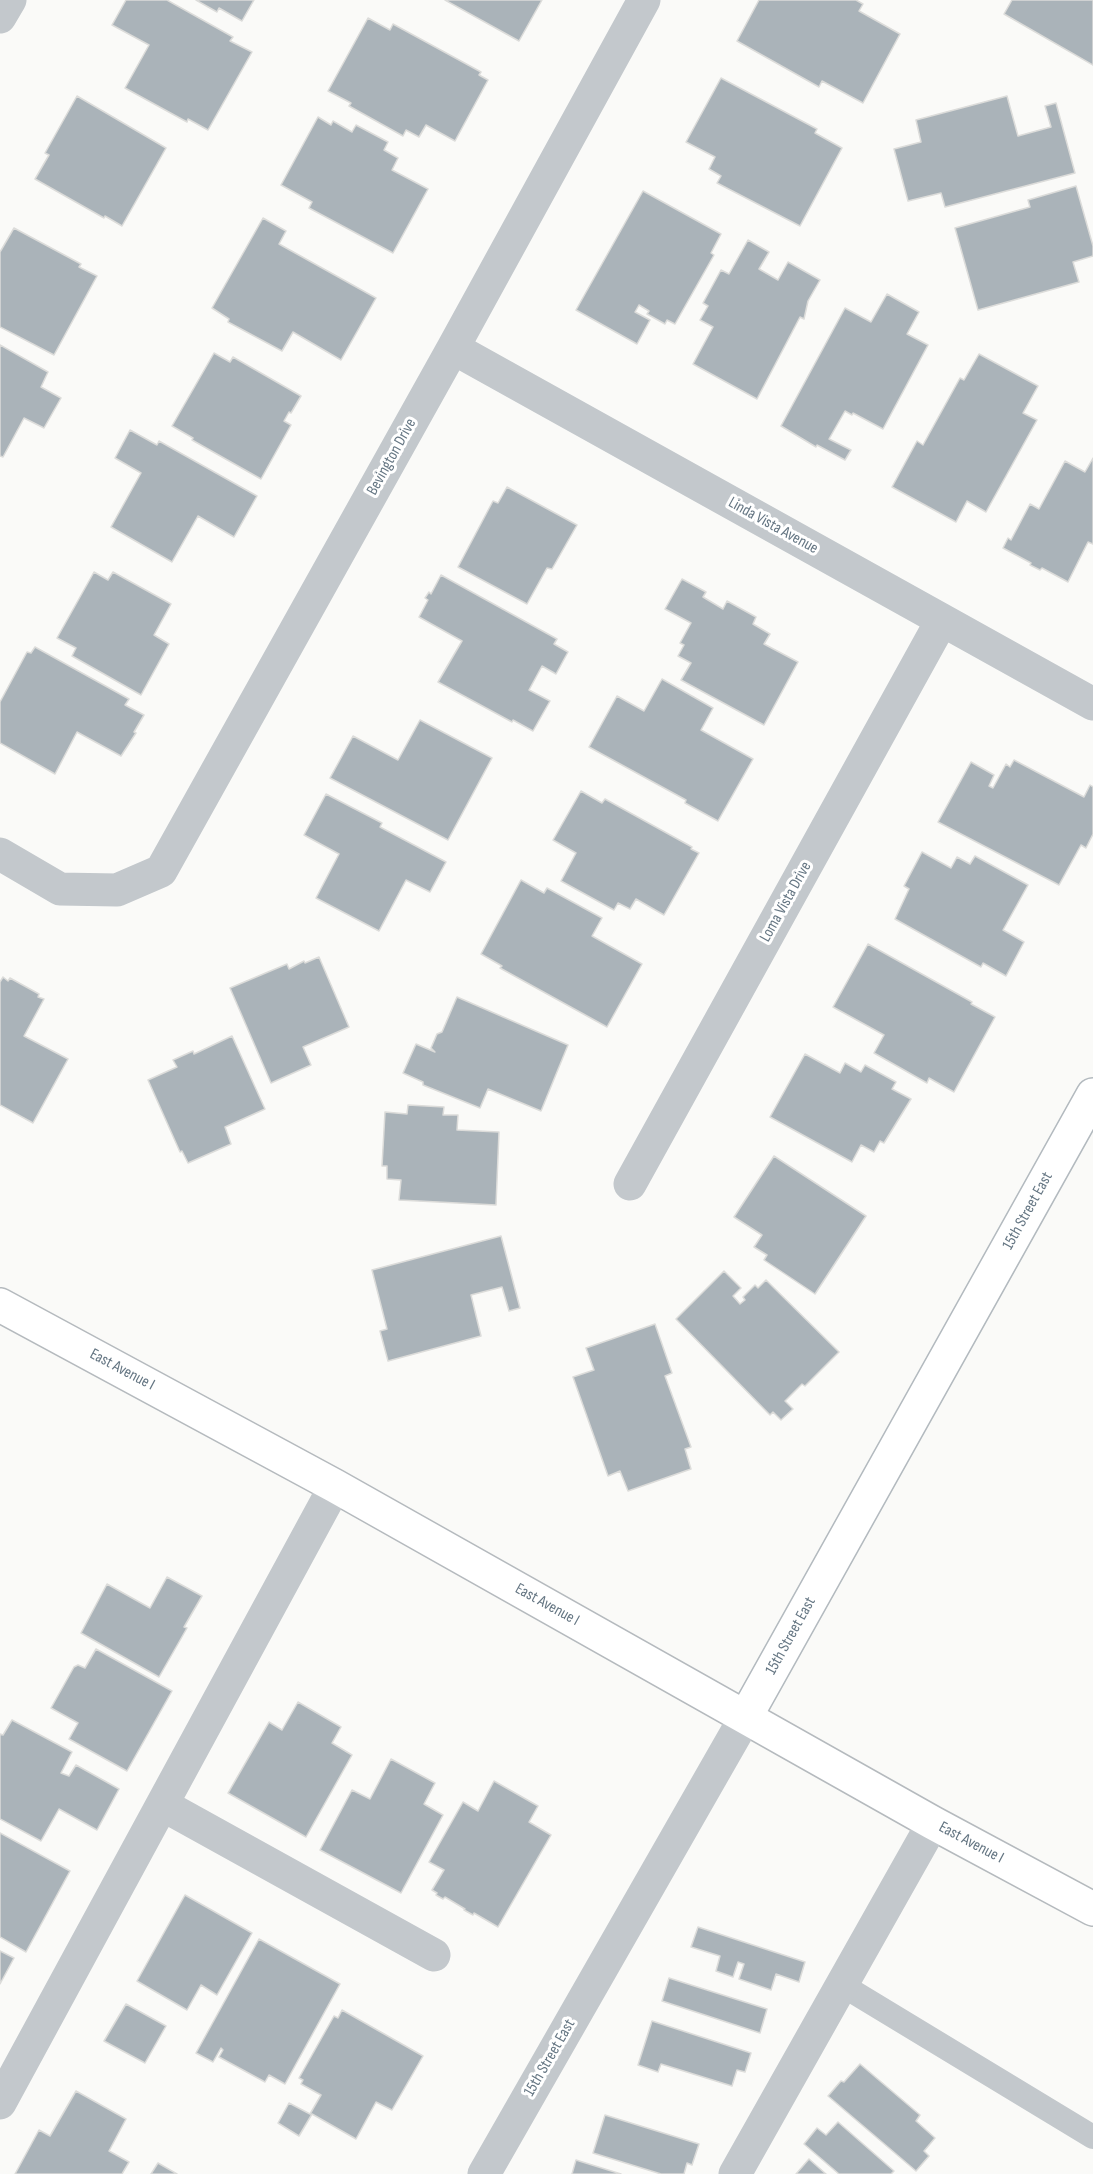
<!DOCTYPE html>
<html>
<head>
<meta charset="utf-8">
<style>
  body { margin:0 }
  canvas { display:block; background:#fafaf8 }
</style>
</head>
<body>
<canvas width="1093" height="2174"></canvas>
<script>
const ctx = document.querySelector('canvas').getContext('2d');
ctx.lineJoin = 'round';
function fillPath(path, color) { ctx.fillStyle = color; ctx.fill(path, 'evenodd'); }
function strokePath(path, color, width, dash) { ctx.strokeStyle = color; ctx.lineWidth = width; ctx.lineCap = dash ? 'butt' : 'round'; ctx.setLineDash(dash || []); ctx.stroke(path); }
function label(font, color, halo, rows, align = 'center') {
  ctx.font = font + ' "Sofia Sans Condensed",sans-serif'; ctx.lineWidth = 6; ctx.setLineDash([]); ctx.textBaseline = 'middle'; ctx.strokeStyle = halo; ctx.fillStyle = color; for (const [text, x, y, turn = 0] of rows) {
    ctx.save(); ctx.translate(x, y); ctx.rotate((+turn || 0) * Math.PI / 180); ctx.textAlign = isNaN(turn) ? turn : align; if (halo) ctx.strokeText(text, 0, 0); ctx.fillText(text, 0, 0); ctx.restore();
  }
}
const building = new Path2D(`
  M126 0H167L233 37 230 41 252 52 208 130 188 119 187 122 125 88 149 45 112 25Z
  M196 0H254L242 21 219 8 217 12Z
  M445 0H542L519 41Z
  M759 0H856L863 4 859 11 900 34 863 103 822 81 819 87 737 41Z
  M1012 0H1093V65L1004 14Z
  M368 18 390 30 393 24 481 72 479 75 488 80 455 141 426 125 419 137 406 130 403 136 349 106 351 103 328 91Z
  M721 78 817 129 815 133 842 148 800 226 717 183 721 176 709 169 715 157 686 142Z
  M77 96 166 148 122 226 105 216 104 218 35 179 49 155 45 153Z
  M1007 96 1018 136 1051 127 1045 106 1056 103 1075 173 945 207 941 193 908 201 894 149 921 142 916 120Z
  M318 117 331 125 333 121 352 132 356 125 388 142 384 150 398 158 392 170 428 189 393 253 309 208 312 202 281 185Z
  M1076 186 1093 246V256L1073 262 1079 282 978 310 955 228 1030 207 1028 200Z
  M643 191 721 234 711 253 714 255 675 324 667 320 665 324 647 314 649 311 639 305 635 312 650 320 637 344 576 310Z
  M263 218 286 231 279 244 376 298 341 360 293 332 282 351 228 322 229 319 212 308Z
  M14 228 81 264 79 267 97 276 54 355 0 327V252Z
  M748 240 769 252 759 269 778 280 788 262 820 280 808 301 804 319 800 317 757 399 693 364 713 327 700 320 708 306 703 303 721 270 729 274Z
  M887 294 919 312 907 334 928 345 883 429 853 413 852 415 845 411 829 439 851 450 845 460 817 445 816 447 781 426 845 308 871 322Z
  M0 345 48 372 41 387 61 398 44 428 24 418 3 457 0 456Z
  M214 353 230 362 233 357 301 396 291 413 289 412 284 421 291 425 261 479 192 440 193 438 172 426Z
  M979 354 1038 386 1023 413 1037 420 986 512 967 501 956 522 892 487 917 441 923 445 960 378 964 380Z
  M130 430 157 445 159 441 257 496 234 537 198 516 172 562 111 527 141 473 115 458Z
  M1093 458V544L1088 542 1068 582 1042 568 1040 570 1030 565 1031 563 1003 548 1008 538 1011 540 1030 504 1039 509 1065 461 1085 472Z
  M507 487 577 525 552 569 547 568 527 604 458 567 493 501 498 503Z
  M94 572 108 580 113 572 171 604 154 635 169 644 141 695 72 656 76 648 57 638Z
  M441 575 557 639 554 644 568 652 556 674 542 666 529 690 550 701 533 731 513 720 512 722 438 682 462 641 419 617 428 600 425 598 429 592 431 594Z
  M682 579 706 592 703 597 723 609 727 601 756 617 753 624 770 634 764 644 798 662 764 725 681 680 691 663 678 656 684 645 680 643 691 623 665 609Z
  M35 647 129 699 125 705 144 715 134 732 136 733 121 756 77 732 55 774 0 743V702L27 652 31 653Z
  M662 679 713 708 701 730 753 759 718 821 685 803 686 800 589 747 617 696 644 711Z
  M420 720 492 758 448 840 330 778 353 736 398 760Z
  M1014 760 1084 797 1090 785 1093 787V834L1086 848 1081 845 1059 885 938 822 971 762 994 775 989 786 993 788 1006 764 1010 767Z
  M581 791 602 803 605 799 692 847 691 849 699 853 664 915 636 899 630 909 618 903 614 910 561 881 576 853 553 840Z
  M326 794 382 823 380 827 446 862 430 892 406 880 379 931 316 898 339 854 304 835Z
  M922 852 951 868 957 857 970 864 975 856 1028 885 1003 930 1024 942 1006 976 983 963 981 967 895 919 909 889 904 886Z
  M521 880 544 893 547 888 602 918 592 936 642 964 607 1027 500 968 502 966 481 954Z
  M868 944 972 1002 971 1004 995 1017 954 1092 929 1078 927 1083 874 1053 884 1035 833 1007Z
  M319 957 349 1027 303 1047 311 1065 271 1083 230 988 287 964 289 969 304 961 305 963Z
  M3 977 8 981 10 978 39 994 38 997 44 999 24 1036 68 1059 33 1123 0 1105V982Z
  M457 997 568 1045 541 1111 488 1089 480 1108 423 1085V1082L403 1073 416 1044 435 1052 431 1048 437 1034 442 1032Z
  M232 1036 265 1109 225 1127 231 1144 188 1163 182 1151 180 1152 148 1080 177 1067 173 1060 193 1051 194 1054Z
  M805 1054 840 1073 845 1063 861 1072 865 1065 896 1082 892 1089 911 1099 884 1143 880 1141 874 1152 861 1145 852 1162 770 1117Z
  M408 1105 444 1107 443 1115H458L457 1130 499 1132 496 1205 399 1200 401 1180 387 1179V1166H382L385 1112 407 1114Z
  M774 1156 866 1216 815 1294 764 1260 767 1255 754 1247 762 1235 734 1217Z
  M501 1236 520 1308 509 1311 502 1287 471 1295 481 1336 388 1361 380 1331 387 1329 372 1270Z
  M724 1271 741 1288 733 1296 740 1304 745 1300 743 1297 755 1285 758 1288 766 1280 839 1352 805 1386 802 1384 785 1401 793 1409 781 1420 773 1412 770 1415 676 1319Z
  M655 1324 672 1373 665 1376 691 1447 685 1449 691 1469 628 1491 620 1471 608 1476 573 1377 594 1370 586 1348Z
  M167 1577 202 1596 184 1627 187 1628 159 1677 81 1633 107 1584 150 1608Z
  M96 1649 172 1691 127 1771 69 1739 78 1723 51 1708 74 1667 78 1665 85 1668Z
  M298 1702 341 1727 332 1743 352 1755 306 1837 228 1793 269 1722 282 1730Z
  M12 1720 72 1752 61 1773 69 1776 76 1765 119 1789 97 1830 59 1809 41 1841 0 1819V1734L3 1735Z
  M391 1759 435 1783 424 1804 443 1815 401 1893 320 1850 352 1790 370 1799Z
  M494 1781 538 1806 529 1822 551 1835 498 1927 474 1913 473 1915 464 1910 465 1909 445 1897 443 1899 436 1895 437 1893 432 1890 444 1870 429 1862 463 1802 478 1811Z
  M0 1833 70 1871 26 1952 0 1937Z
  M185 1895 252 1933 217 1995 201 1985 187 2010 137 1981Z
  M698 1927 805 1962 799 1982 776 1974 771 1990 739 1979 744 1964 738 1962 733 1977 716 1971 720 1956 691 1947Z
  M259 1939 340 1984 285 2084 269 2075 265 2082 219 2057 223 2050 221 2048 213 2062 196 2053Z
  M0 1951 14 1958 0 1984Z
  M669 1978 767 2009 760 2033 662 2001Z
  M126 2004 166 2026 145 2063 104 2041Z
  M342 2010 423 2056 392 2110 376 2102 356 2139 312 2114 299 2136 278 2123 289 2103 310 2114 321 2095 301 2084 303 2080 299 2078 334 2016 338 2018Z
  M652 2021 751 2053 745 2072 737 2070 732 2086 661 2064 658 2072 638 2065Z
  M860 2064 920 2115 916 2121 935 2138 924 2151 929 2156 916 2171 828 2096 841 2081 844 2082Z
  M76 2091 126 2119 109 2151 129 2162 122 2174H15L39 2130 50 2136Z
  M605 2115 699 2144 692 2165 687 2163 684 2174H661L593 2153Z
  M838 2122 894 2171 891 2174H839L804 2144 817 2128 826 2135Z
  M809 2159 826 2174H796Z
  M576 2160 621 2174H572Z
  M158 2163 177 2174H151Z`);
fillPath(building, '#aab3b9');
strokePath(building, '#dcdcda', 1.5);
const secondary = new Path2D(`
  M746 1716 1093 1095`);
const primary = new Path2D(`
  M0 1305 335 1486 933 1823 1093 1909`);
strokePath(secondary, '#b3babf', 36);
strokePath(primary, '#b5babe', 36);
strokePath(new Path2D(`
  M842 1985 1093 2137`), '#c3c8cc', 24);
strokePath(new Path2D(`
  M0 17 10 0
  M453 348 1093 704
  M0 854 60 889 117 890 161 871 453 348 644 0
  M630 1184 942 620
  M163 1805 434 1955
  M0 2103 335 1486
  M484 2174 746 1716
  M735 2174 933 1823`), '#c3c8cc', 33);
strokePath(secondary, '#fff', 33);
strokePath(primary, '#fff', 33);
label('16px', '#657683', '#fff', [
  ["Bevington Drive",392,457,-61],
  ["Linda Vista Avenue",773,526,29],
  ["Loma Vista Drive",786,902,-61],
  ["15th Street East",1028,1211,-61],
  ["East Avenue I",122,1370,28],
  ["East Avenue I",547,1605,29],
  ["15th Street East",791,1636,-61],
  ["East Avenue I",971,1843,28],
  ["15th Street East",550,2058,-60]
]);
</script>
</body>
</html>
